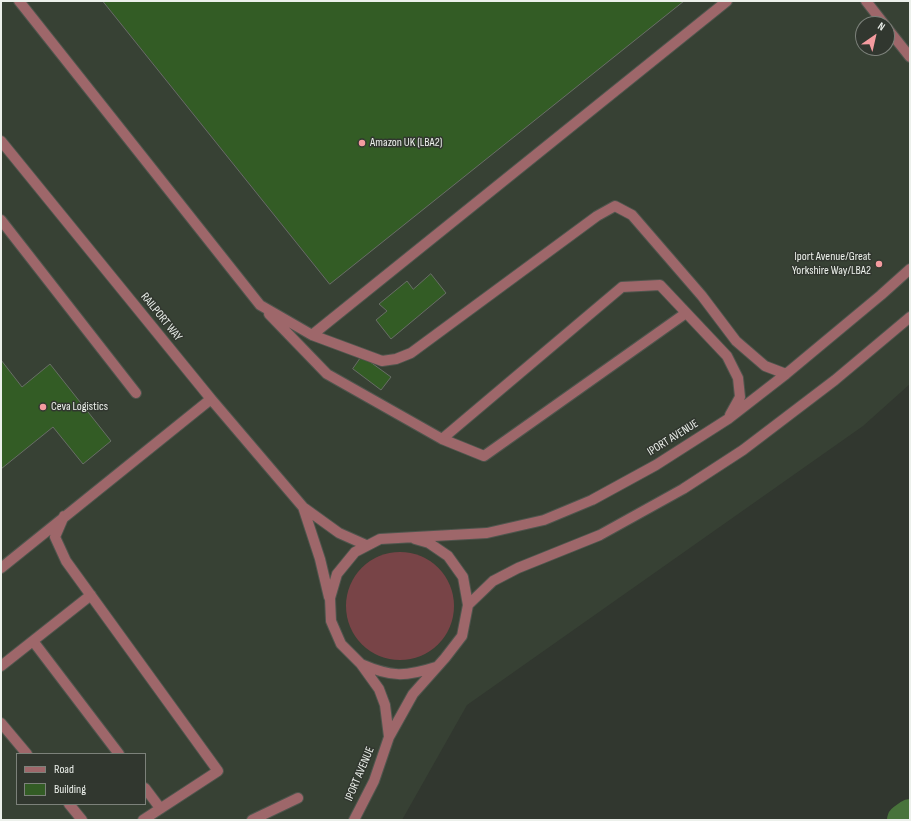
<!DOCTYPE html>
<html>
<head>
<meta charset="utf-8">
<style>
  body { margin:0 }
  #map { position:relative; width:911px; height:821px; overflow:hidden; background:#31372f; font-family:"Sofia Sans Condensed",sans-serif }
  canvas { display:block }
  .frame { position:absolute; inset:0; border:2px solid #ecf0eb; pointer-events:none }
  .legend { position:absolute; left:16px; top:753px; width:130px; height:52px; box-sizing:border-box; background:#31372f; border:1px solid #7c817a; margin:0; padding:5px 7px; list-style:none; font-size:12px; color:#ecf0eb }
  .legend li { display:flex; align-items:center; gap:8px; height:20px }
  .legend b { width:20px; border:1px solid #7c817a }
  .north { position:absolute; left:855px; top:16px; width:40px; height:40px; box-sizing:border-box; background:#31372f; border:1px solid #7c817a; border-radius:50%; rotate:34deg; font-size:11px; font-weight:700; line-height:16px; text-align:center; color:#ecf0eb }
  .north::after { content:''; display:block; margin:auto; width:14px; height:18px; background:#f49b9f; clip-path:polygon(50% 0,100% 100%,50% 72%,0 100%) }
</style>
</head>
<body>
<div id="map">
<canvas width="911" height="821"></canvas>
<div class="frame"></div>
<ul class="legend">
<li><b style="height:5px;background:#9e676a"></b>Road</li>
<li><b style="height:11px;background:#335c25"></b>Building</li>
</ul>
<div class="north">N</div>
</div>
<script>
const ctx = document.querySelector('canvas').getContext('2d');
ctx.lineJoin = 'round';
function fillPath(path, color) { ctx.fillStyle = color; ctx.fill(path, 'evenodd'); }
function strokePath(path, color, width, dash) { ctx.strokeStyle = color; ctx.lineWidth = width; ctx.lineCap = dash ? 'butt' : 'round'; ctx.setLineDash(dash || []); ctx.stroke(path); }
function label(font, color, halo, rows, align = 'center') {
  ctx.font = font + ' "Sofia Sans Condensed",sans-serif'; ctx.lineWidth = 3; ctx.setLineDash([]); ctx.textBaseline = 'middle'; ctx.strokeStyle = halo; ctx.fillStyle = color; for (const [text, x, y, turn = 0] of rows) {
    ctx.save(); ctx.translate(x, y); ctx.rotate((+turn || 0) * Math.PI / 180); ctx.textAlign = isNaN(turn) ? turn : align; if (halo) ctx.strokeText(text, 0, 0); ctx.fillText(text, 0, 0); ctx.restore();
  }
}
fillPath(new Path2D(`
  M1 1H910V384L863 426 467 705 402 820H1ZM863 24H887V48H863ZM17 754H145V804H17Z`), '#374134');
fillPath(new Path2D(`
  M346 606a54 54 0 1 1 108 0a54 54 0 1 1-108 0Z`), '#784447');
strokePath(new Path2D(`
  M903 820 910 815`), '#48733b', 32);
const building = new Path2D(`
  M103 1H684L330 284Z
  M431 274 446 293 391 339 376 320 387 311 379 304 407 281 413 289Z
  M362 356 391 377 381 390 353 369Z
  M1 360 22 387 50 364 111 441 83 464 53 427 1 469Z`);
fillPath(building, '#335c25');
strokePath(building, '#686e66', 1);
const minor = new Path2D(`
  M19 1 260 305 312 335 727 1
  M866 1 884 24
  M887 28 910 57
  M1 141 211 399 303 507 339 533 366 545
  M1 220 136 393
  M269 314 327 374 442 439 622 287 660 285 727 356 738 378 740 397 730 415
  M312 335 382 361 396 359 411 353 597 216 615 206 632 215 702 296 736 341 765 366 786 374
  M442 439 484 456 686 313
  M303 507 320 559 329 597
  M64 516 55 537 66 561 218 771 143 820
  M1 568 211 399
  M468 605 493 581 518 568 600 535 683 489 743 450 835 380 910 317
  M33 641 119 754
  M361 664C391 677 405 677 436 667
  M1 666 91 595
  M1 723 27 754
  M389 737 385 705 379 689 361 664 341 644 331 621 330 598 337 574 355 552 380 539 487 533 544 520 592 500 656 465 728 419 786 374 881 295 910 269
  M145 788 160 808
  M69 804 82 820
  M252 820 298 798
  M354 820 374 781 389 737 413 694 445 658 462 636 468 605 463 577 448 556 429 543 415 539`);
strokePath(minor, '#4f554d', 12);
strokePath(minor, '#9e676a', 10);
for (const [x, y, r, color] of [
  [362,143,4,"#f49b9f"],
  [879,264,4,"#f49b9f"],
  [43,407,4,"#f49b9f"]
]) { const dot = new Path2D(); dot.arc(x, y, r, 0, 2 * Math.PI); ctx.fillStyle = color; ctx.fill(dot); strokePath(dot, '#31372f', 1.5); }
label('12px', '#ecf0eb', '#31372f', [
  ["Amazon UK (LBA2)",370,143],
  ["Iport Avenue/Great",871,257,"right"],
  ["Yorkshire Way/LBA2",871,271,"right"],
  ["Ceva Logistics",51,407]
], 'left');
label('12px', '#ecf0eb', '#31372f', [
  ["RAILPORT WAY",161,317,51],
  ["IPORT AVENUE",673,438,-32],
  ["IPORT AVENUE",360,774,-67]
]);
</script>
</body>
</html>
